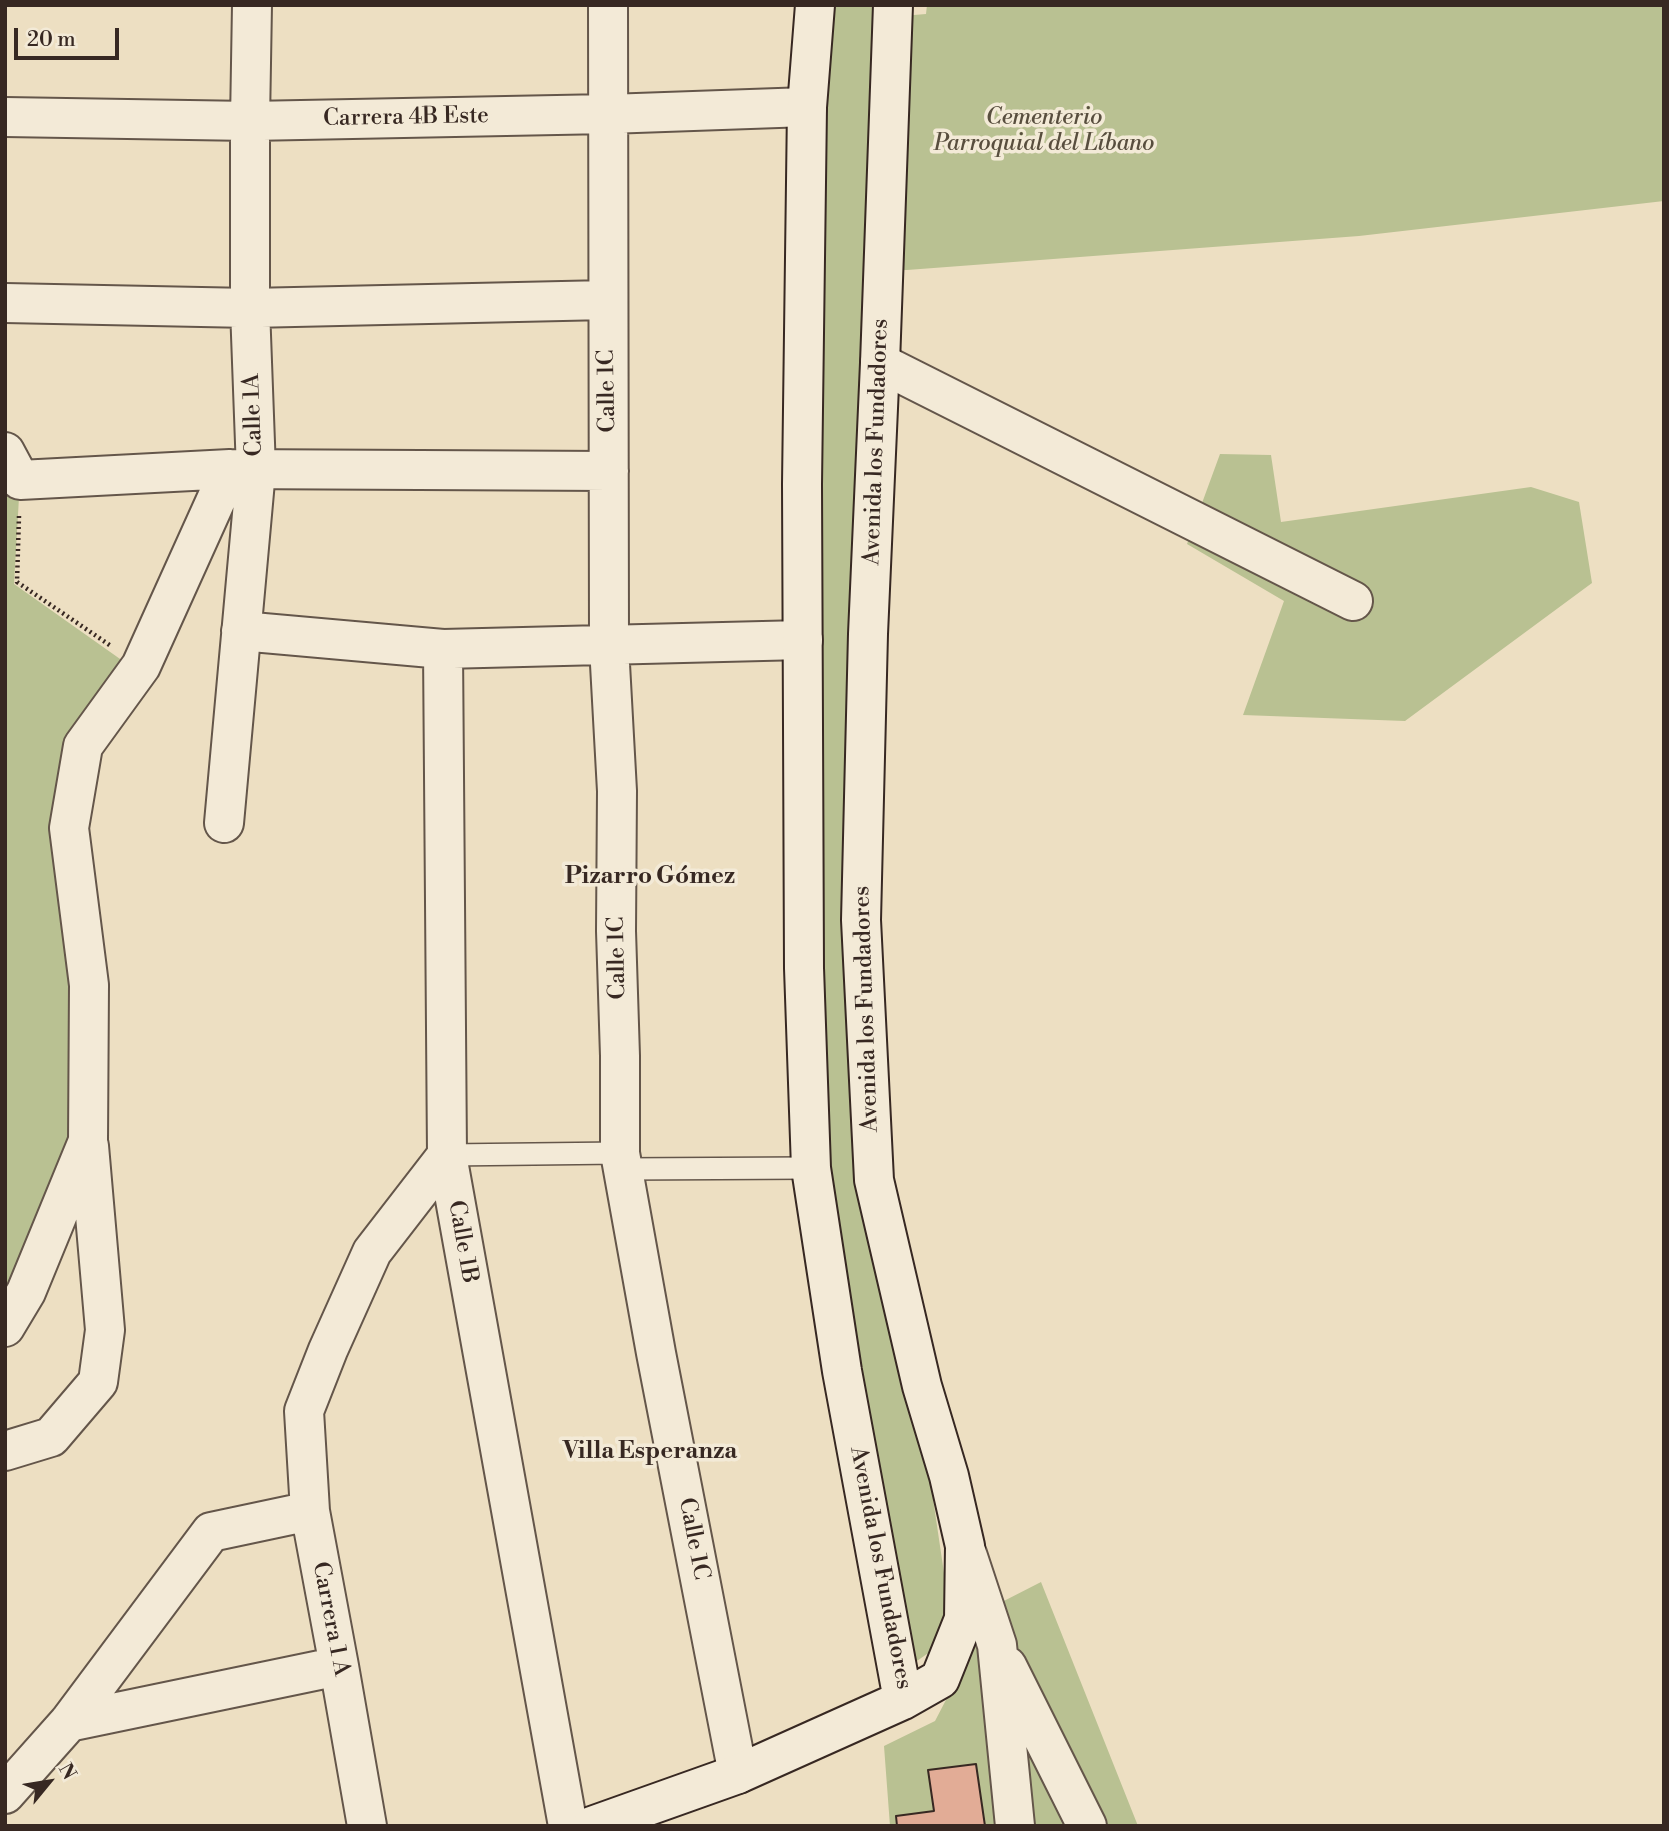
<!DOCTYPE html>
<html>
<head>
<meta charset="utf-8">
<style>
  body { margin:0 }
  #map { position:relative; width:1669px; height:1831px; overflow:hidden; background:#eddfc2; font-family:"Libre Bodoni",serif }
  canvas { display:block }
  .frame { position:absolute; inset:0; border:7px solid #372822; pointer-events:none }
  .north { position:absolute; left:14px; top:1747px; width:70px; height:70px; -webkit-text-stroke:5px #f3ead7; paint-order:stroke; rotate:60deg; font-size:19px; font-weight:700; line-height:28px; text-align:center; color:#372822 }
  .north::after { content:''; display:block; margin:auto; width:24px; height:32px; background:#372822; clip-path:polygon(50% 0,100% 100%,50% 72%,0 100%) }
  .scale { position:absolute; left:14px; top:28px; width:105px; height:32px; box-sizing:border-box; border:4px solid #372822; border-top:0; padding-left:9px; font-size:21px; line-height:24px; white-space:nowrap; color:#372822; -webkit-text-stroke:5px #f3ead7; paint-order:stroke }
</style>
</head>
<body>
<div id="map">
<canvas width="1669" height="1831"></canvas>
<div class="frame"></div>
<div class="north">N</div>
<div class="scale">20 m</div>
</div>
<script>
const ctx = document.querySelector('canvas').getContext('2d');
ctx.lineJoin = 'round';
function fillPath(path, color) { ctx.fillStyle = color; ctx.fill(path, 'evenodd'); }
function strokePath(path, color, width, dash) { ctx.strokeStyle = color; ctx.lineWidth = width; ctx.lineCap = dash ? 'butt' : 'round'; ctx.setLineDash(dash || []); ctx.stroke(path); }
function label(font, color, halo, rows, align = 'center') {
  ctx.font = font + ' "Libre Bodoni",serif'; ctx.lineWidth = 7; ctx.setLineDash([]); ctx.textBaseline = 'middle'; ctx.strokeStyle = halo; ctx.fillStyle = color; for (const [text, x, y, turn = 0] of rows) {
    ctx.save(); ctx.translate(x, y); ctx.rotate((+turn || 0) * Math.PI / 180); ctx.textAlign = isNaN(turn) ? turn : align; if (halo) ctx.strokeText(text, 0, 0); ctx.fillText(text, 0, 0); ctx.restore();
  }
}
fillPath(new Path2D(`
  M828 5H873L863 269 853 667 858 1165 932 1492 944 1573 945 1627 937 1647 914 1663 825 1172 817 393Z
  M927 5H1664V201L1359 236 907 270H890L902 16 926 14Z
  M5 452 20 480 14 584 130 666 76 740 82 1139 5 1312Z
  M1220 454 1271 455 1281 522 1531 487 1579 502 1592 583 1405 721 1243 715 1284 601 1187 544Z
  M1041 1582 1138 1826H890L884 1746 935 1721 960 1673 973 1624 996 1605Z`), '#b9c192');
const building = new Path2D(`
  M976 1764 985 1826H897L896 1816 934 1811 928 1770Z`);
fillPath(building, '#e2ac96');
strokePath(building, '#372822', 2);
const lane = new Path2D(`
  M447 1155 620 1153
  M622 1169 811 1168`);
const street = new Path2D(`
  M608 5 609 646 617 791 616 931 620 1056V1153L656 1353 738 1774
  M5 117 250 121 608 114 807 107
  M5 303 250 308 607 300
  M880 363 1353 601
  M5 452 20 480 230 469 609 471
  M241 631 443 649 803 640
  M443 649 447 1155 568 1826
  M224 823 256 470 250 308V121L252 5
  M5 1327 26 1292 88 1141 89 985 69 828 83 746 141 666 230 469
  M5 1451 51 1437 98 1382 105 1330 89 1146
  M967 1554 997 1645 1015 1826
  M1007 1666 1087 1826
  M69 1722 339 1666
  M5 1794 69 1722 211 1532 310 1511
  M367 1826 339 1666 310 1511 304 1411 328 1350 372 1252 447 1155`);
const secondary = new Path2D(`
  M815 5 807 107 802 484 804 968 811 1168 842 1371 903 1700
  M592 1826 738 1774 903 1700 940 1679 964 1619 965 1546 949 1476 922 1386 874 1180 861 920 868 634 880 363 893 5`);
strokePath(lane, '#64564a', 24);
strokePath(street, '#64564a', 42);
strokePath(secondary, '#372822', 42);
strokePath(new Path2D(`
  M19 516 17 582 111 646`), '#372822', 4.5, [2, 3.5]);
strokePath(lane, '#f3ead7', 21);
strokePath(street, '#f3ead7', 38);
strokePath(secondary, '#f3ead7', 38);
label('23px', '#372822', '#f3ead7', [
  ["Carrera 4B Este",406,118,-1],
  ["Calle 1C",608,391,-91],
  ["Calle 1A",254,415,-92],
  ["Avenida los Fundadores",877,442,-88],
  ["Calle 1C",618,958,-91],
  ["Avenida los Fundadores",867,1009,-92],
  ["Calle 1B",462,1242,80],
  ["Calle 1C",693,1539,79],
  ["Avenida los Fundadores",880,1568,79],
  ["Carrera 1 A",330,1619,79]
]);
label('italic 23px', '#584e3e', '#f3ead7', [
  ["Cementerio",1044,118],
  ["Parroquial del Líbano",1044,144]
]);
label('bold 24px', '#372822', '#f3ead7', [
  ["Pizarro Gómez",650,877],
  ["Villa Esperanza",650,1452]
]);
</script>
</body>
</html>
